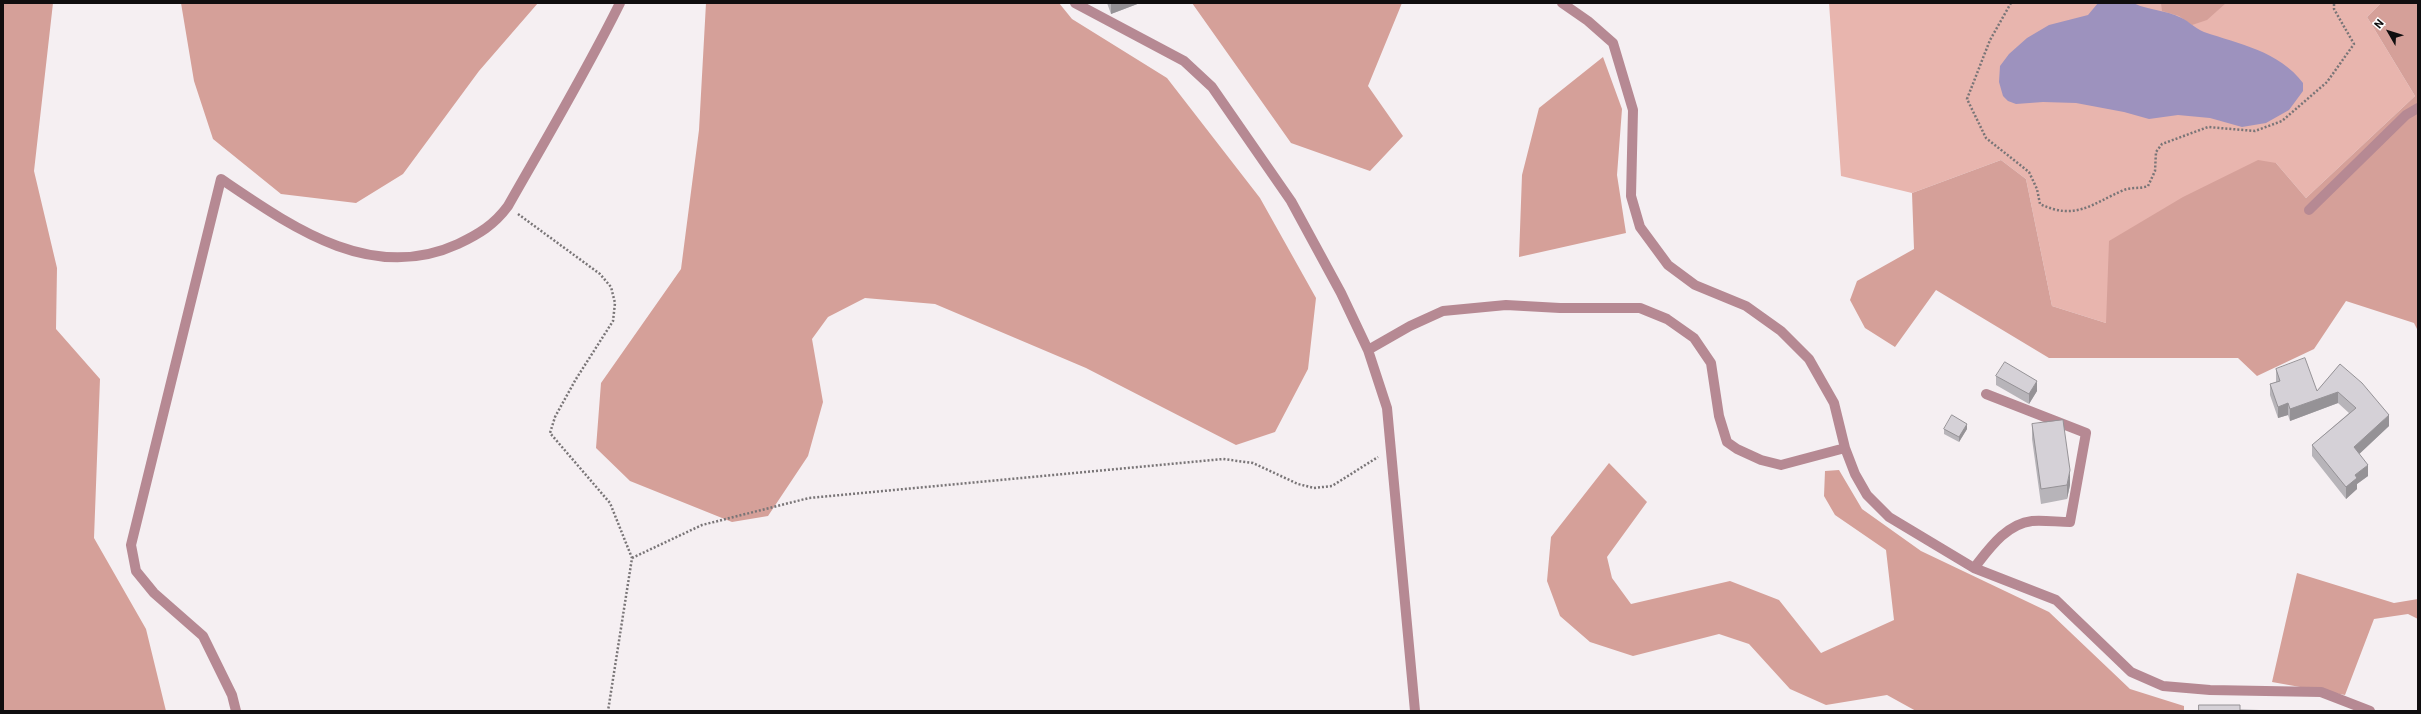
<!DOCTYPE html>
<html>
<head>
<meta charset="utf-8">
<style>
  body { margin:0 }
  #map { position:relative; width:2421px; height:714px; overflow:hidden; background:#f5eff2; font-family:Roboto,sans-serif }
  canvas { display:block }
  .frame { position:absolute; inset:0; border:4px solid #100e0f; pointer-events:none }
  .north { position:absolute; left:2369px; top:12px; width:40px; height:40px; -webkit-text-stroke:3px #fffefe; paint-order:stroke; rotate:309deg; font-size:11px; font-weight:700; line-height:16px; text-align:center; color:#100e0f }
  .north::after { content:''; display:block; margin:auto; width:14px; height:18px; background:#100e0f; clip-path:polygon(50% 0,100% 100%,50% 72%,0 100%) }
</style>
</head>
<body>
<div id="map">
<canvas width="2421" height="714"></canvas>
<div class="frame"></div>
<div class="north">N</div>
</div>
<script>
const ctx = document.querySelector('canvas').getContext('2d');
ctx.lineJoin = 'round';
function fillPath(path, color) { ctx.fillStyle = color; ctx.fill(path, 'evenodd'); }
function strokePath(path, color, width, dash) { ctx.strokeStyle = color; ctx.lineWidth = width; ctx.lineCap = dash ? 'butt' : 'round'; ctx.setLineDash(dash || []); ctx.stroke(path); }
fillPath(new Path2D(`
  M1829 3H2381L2367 17 2415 96 2306 198 2276 163 2106 323 2052 306 2026 179 2001 160 1912 193 1841 176Z`), '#e8b5ae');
fillPath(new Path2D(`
  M3 3H53L34 171 57 268 56 329 100 379 94 538 146 629 166 711H3Z
  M181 3H538L479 71 403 174 356 203 281 194 213 139 194 81Z
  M706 3H1059L1072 19 1167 78 1260 198 1316 298 1308 369 1275 432 1236 445 1086 368 935 304 865 298 828 317 812 339 823 402 808 456 768 516 732 522 630 481 596 448 601 383 681 269 699 130Z
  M1192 3H1402L1368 86 1403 136 1370 171 1291 143Z
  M2161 3H2226L2207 20 2192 25 2179 16 2162 11Z
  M2381 3H2418V331L2414 323 2346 301 2314 349 2257 376 2238 358H2049L1936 290 1895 347 1865 328 1850 300 1857 281 1914 249 1912 193 2001 160 2026 179 2052 306 2106 323 2109 241 2183 197 2258 160 2276 163 2306 198 2415 96 2367 17Z
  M1603 57 1622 109 1617 175 1626 233 1519 257 1522 175 1539 108Z
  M1609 463 1647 502 1607 557 1612 578 1631 604 1730 581 1779 600 1821 653 1894 620 1886 550 1835 515 1824 496 1825 471 1839 470 1862 509 1921 551 2049 612 2130 689 2184 706V711H1916L1887 695 1826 705 1790 689 1749 644 1719 634 1633 656 1590 642 1560 616 1547 581 1551 537Z
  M2297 573 2394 603 2418 599V619L2408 614 2374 619 2345 695 2272 682Z`), '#d5a099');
fillPath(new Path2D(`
  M2098 3H2134C2141 8 2166 11 2177 16 2187 19 2194 28 2204 32 2239 44 2279 51 2303 83V91L2289 110 2266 123 2242 127 2210 118 2178 115 2149 119 2124 112 2076 103 2043 102 2016 104 2008 101 2003 96 1999 82 2000 66 2009 54 2027 38 2049 25 2088 15Z`), '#9d92be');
strokePath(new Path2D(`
  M2011 3 1990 40 1967 99 1986 138 2029 172 2037 189 2040 204C2076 221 2091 204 2124 190 2131 187 2140 189 2148 186L2155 171 2156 152 2162 144 2208 127 2255 131 2282 121 2327 82 2354 44 2334 9V3
  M518 214 600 274 611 287 615 303 613 321 576 379 555 417 550 433 610 503 632 558 608 711
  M632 558 702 525 809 498 1223 459 1253 463 1298 484 1314 488 1332 486 1378 457`), '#797577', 2.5, [2, 2]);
strokePath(new Path2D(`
  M1075 3 1184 61 1212 87 1291 201 1341 293 1368 350 1387 408 1415 711
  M1562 3 1588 21 1613 43 1633 110 1631 196 1640 227 1668 265 1695 285 1746 306 1781 331 1809 359 1834 403 1845 448 1855 474 1867 495 1889 517 1974 568 2056 600 2131 672 2163 686 2210 690 2321 692 2370 711
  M2309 210 2406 115 2418 108
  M1368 350 1410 326 1443 311 1506 305 1560 308H1640L1667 319 1694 338 1711 363 1719 416 1727 442 1737 449 1761 460 1781 465 1845 448
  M1974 568C1989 549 2006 524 2032 521 2044 520 2058 522 2070 522L2086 433 1986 394
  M236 711 232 695 203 636 154 593 136 571 131 545 221 179C292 227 371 284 458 244 479 234 494 225 508 206 546 139 586 72 620 3`), '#b68993', 10);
fillPath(new Path2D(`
  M1107 3H1140L1111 14Z
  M2340 364 2389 426 2359 454 2368 476 2357 484V489L2346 499 2312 456V445L2349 413 2338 403 2290 421 2288 415 2278 418 2270 395V384L2276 382V369L2317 391Z
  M1996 376 2037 391 2029 404 1996 385Z
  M2032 424 2070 485 2067 499 2041 504 2032 439Z
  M1944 429H1967L1959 442 1944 434Z`), '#b7b4b9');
fillPath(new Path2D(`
  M1111 3H1140L1111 14Z
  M2037 381V391L2029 404V394Z
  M2338 392V403L2290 421V409Z
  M2288 403V415L2278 418V407Z
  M2389 415V426L2354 459V447Z
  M1967 424V429L1959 442V437Z
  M2368 465V476L2357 484V489L2346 499V487L2355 475Z
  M2070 470V485L2067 499V485Z`), '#959296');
const building = new Path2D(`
  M2305 358 2317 391 2340 364 2362 383 2389 415 2354 447 2368 465 2355 475 2357 478 2346 487 2312 445 2356 408 2338 392 2290 409 2288 403 2278 407 2270 384 2280 381 2276 369Z
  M2005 362 2037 381 2029 394 1996 376Z
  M1952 415 1967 424 1959 437 1944 429Z
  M2063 420 2070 470 2067 485 2041 489 2032 424Z
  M2199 705H2240V710L2280 711H2199Z`);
fillPath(building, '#d5d1d7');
strokePath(building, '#959296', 1);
</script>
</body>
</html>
